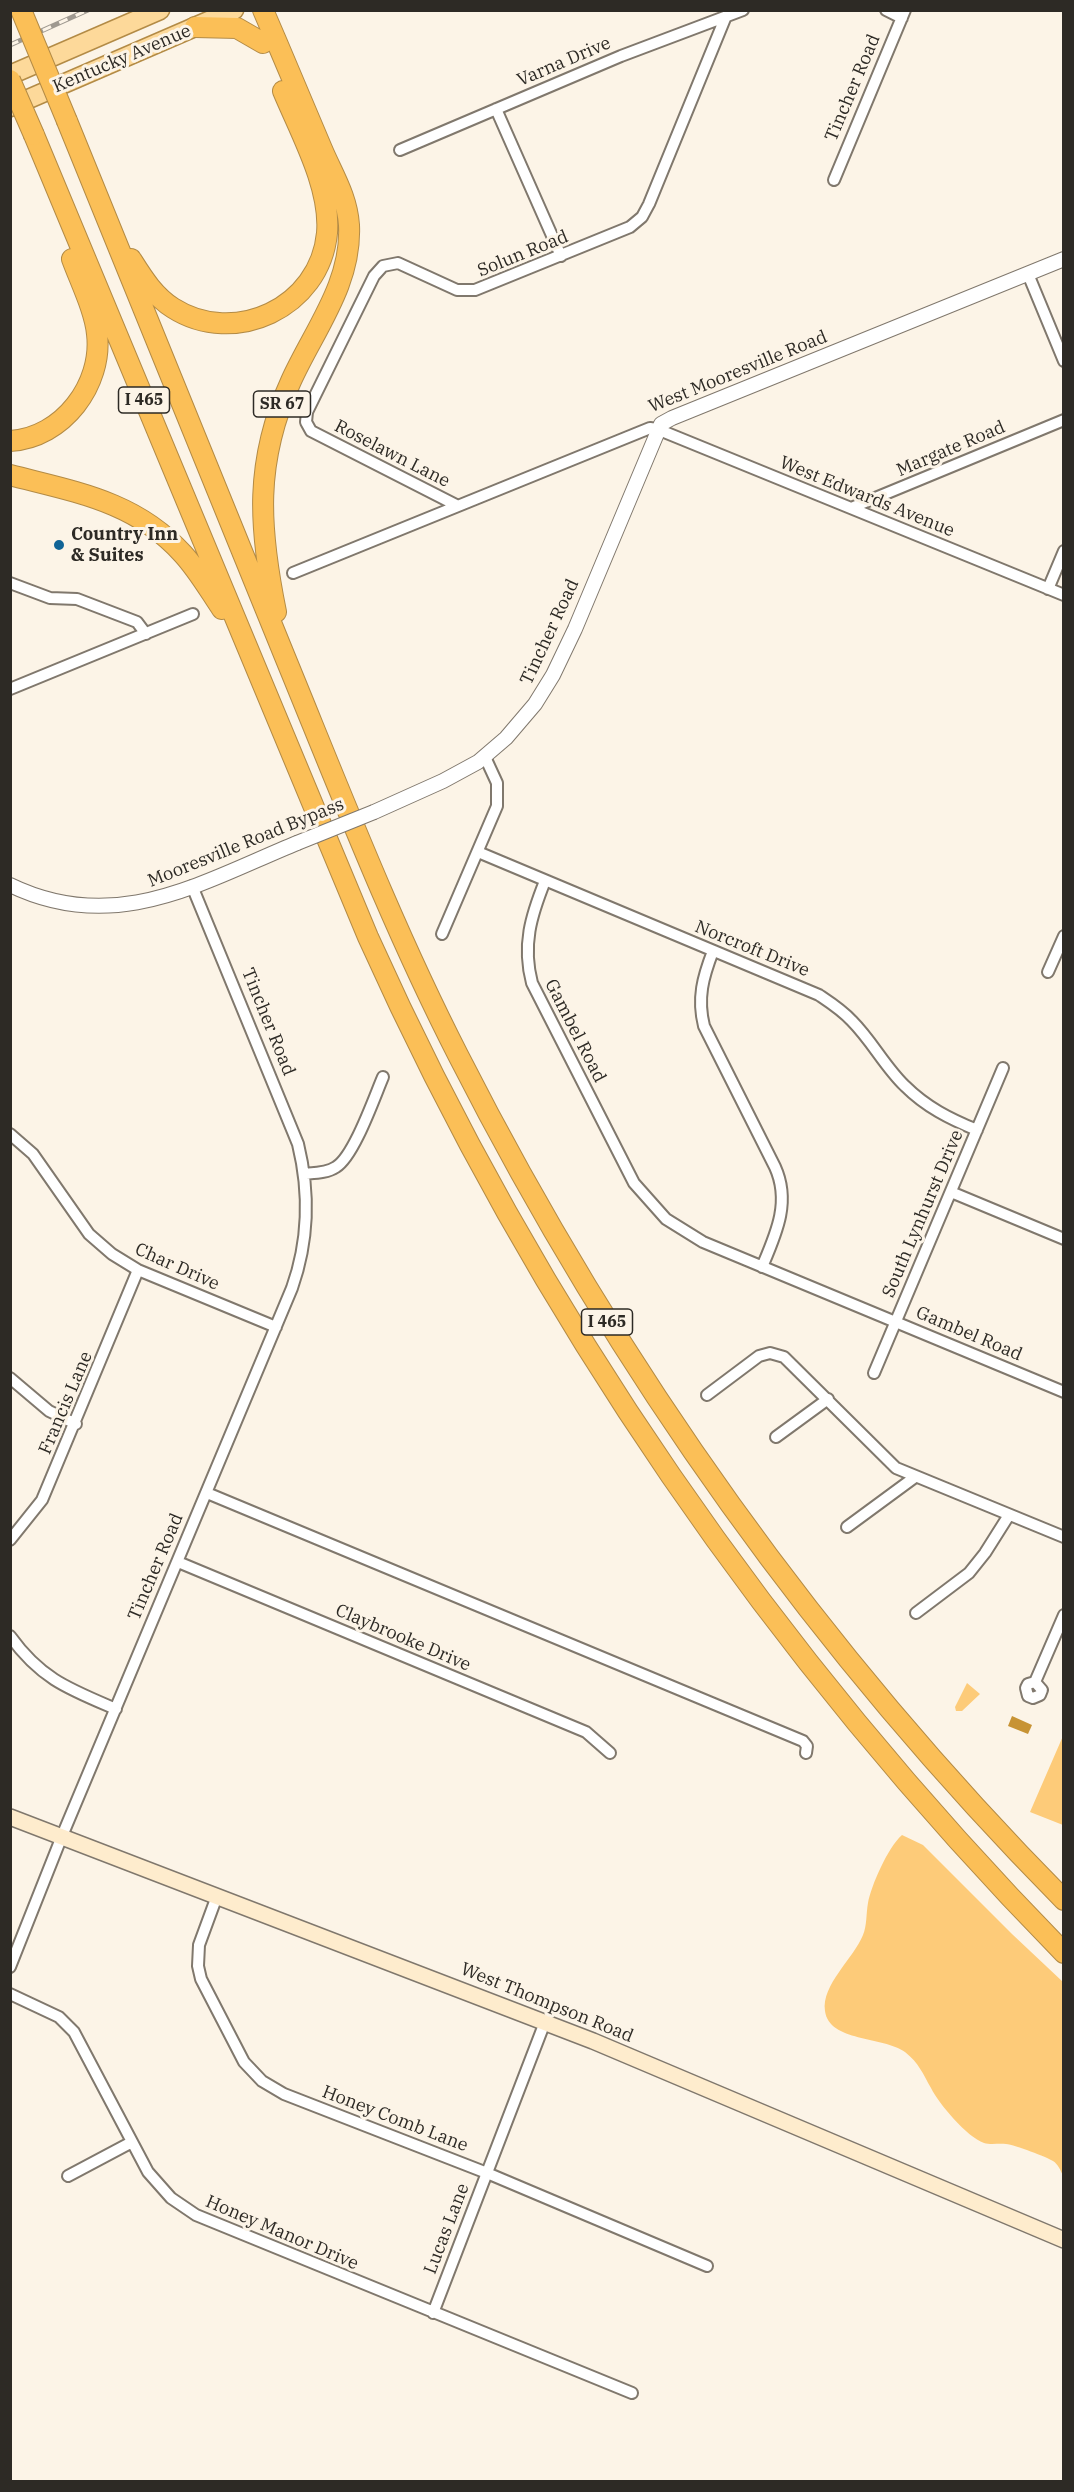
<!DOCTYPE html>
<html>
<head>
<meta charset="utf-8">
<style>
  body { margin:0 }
  #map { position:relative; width:1074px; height:2492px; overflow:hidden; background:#fcf4e7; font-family:"IBM Plex Serif",serif }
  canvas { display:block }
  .frame { position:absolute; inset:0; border:12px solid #2d2a25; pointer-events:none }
</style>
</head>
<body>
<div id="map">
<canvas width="1074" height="2492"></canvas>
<div class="frame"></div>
</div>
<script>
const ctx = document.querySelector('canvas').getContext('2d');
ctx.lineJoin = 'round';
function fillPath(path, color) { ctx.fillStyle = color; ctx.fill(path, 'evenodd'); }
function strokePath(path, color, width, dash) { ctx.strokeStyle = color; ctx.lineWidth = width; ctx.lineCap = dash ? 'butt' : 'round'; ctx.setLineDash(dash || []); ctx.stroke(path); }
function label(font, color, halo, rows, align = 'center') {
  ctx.font = font + ' "IBM Plex Serif",serif'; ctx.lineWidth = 6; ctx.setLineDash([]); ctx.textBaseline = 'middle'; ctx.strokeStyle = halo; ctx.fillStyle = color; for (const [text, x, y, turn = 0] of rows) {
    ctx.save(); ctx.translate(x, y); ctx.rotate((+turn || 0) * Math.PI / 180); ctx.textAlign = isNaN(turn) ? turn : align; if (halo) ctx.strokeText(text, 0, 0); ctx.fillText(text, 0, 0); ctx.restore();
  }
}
fillPath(new Path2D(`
  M967 1683 980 1694 962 1711H956L955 1707Z
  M1063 1736V1825L1030 1812Z
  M902 1835 923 1845 1012 1934 1063 1982V2176C1061 2171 1058 2164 1053 2161 1047 2157 1015 2145 1006 2144 999 2143 991 2145 984 2143 967 2137 939 2104 931 2088 923 2074 919 2063 905 2052 883 2036 829 2042 825 2011 821 1985 854 1958 863 1935 867 1925 866 1914 868 1903 871 1886 888 1847 902 1835Z`), '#fdcb79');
fillPath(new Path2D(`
  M1012 1716 1032 1725 1028 1734 1008 1726Z`), '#c79334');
const minor = new Path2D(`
  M886 10 902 18
  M496 109 561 256
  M400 150 621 56 743 10
  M834 180 905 10
  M1028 274 1064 361
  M458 506 311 431 306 422 307 412 374 276 383 266 398 263 457 290H475L630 227 642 217 649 204 726 16
  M851 508 1064 420
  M293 573 650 428 657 429 1064 595
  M10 583 50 598 77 599 137 622 146 634
  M1048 589 1064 551
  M10 689 193 614
  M478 852 819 995C831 1003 842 1010 852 1021 872 1041 885 1067 905 1086 926 1107 950 1119 977 1130
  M545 881C531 916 522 945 532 983L634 1183 666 1219 703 1242 1064 1392
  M442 934 497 806V783L485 757
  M713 951C703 977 697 998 704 1026L775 1167C791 1202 776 1234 762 1267
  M1048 972 1064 936
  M10 1134 33 1154 89 1234 112 1254 138 1270 276 1327
  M304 1174C315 1173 327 1173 336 1167 354 1156 374 1098 383 1077
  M951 1192 1064 1239
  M874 1373 1003 1068
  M10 1378 49 1411 76 1424
  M707 1395 759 1356 770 1353 784 1357 896 1468 1064 1537
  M776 1437 828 1399
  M207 1493 803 1741 807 1746 806 1753
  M847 1527 915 1477
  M10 1540 42 1500 138 1270
  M178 1562 586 1732 610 1753
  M916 1613 969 1573 985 1553 1009 1515
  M10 1636C41 1679 69 1689 116 1709
  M1035 1682 1042 1690 1040 1695 1033 1698 1028 1696 1026 1688 1028 1684 1035 1682 1064 1615
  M217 1896 199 1945 198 1966 201 1979 244 2062 262 2081 284 2094 487 2173 707 2266
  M10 1967 62 1836 292 1288C309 1240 310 1193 298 1144L192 886
  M10 1994 59 2017 74 2032 148 2172 171 2198 196 2215 632 2393
  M68 2176 132 2142
  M433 2313 545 2022`);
const tertiary = new Path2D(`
  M374 812 443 781 478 762 506 738 535 704 553 675 575 629 661 424 672 418 1064 259
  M10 885C115 936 200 883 297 843`);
const secondary = new Path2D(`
  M10 1817 593 2041 1064 2240`);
const primary = new Path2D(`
  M10 75 160 10
  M10 107 234 10`);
const motorway = new Path2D(`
  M263 10C283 56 302 102 322 149 333 175 347 196 349 225 352 284 314 330 291 381 254 462 259 528 276 612
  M195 27 237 28 263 43
  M67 121C140 300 212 479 285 657 340 791 392 926 458 1055 617 1368 817 1650 1064 1900
  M34 135 368 937C537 1314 775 1658 1064 1953
  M131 259C143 278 154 296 173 308 234 347 320 308 327 233 331 187 300 132 283 91
  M10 441C63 438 103 384 97 334 95 311 80 281 72 259
  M10 475C75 492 135 501 182 553 198 570 209 590 222 609`);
strokePath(minor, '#80786d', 14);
strokePath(tertiary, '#80786d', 16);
strokePath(secondary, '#80786d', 18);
strokePath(primary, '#b38b46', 21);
strokePath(motorway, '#b38b46', 22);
strokePath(minor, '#fff', 10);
strokePath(tertiary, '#fff', 14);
strokePath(secondary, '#feeccd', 15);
strokePath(primary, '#fdd99a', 18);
strokePath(motorway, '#fbbf57', 20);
const rail = new Path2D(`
  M10 45 88 10`);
strokePath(rail, '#9f9990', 5);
strokePath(rail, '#fcf4e7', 3, [9]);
const tertiaryBridge = new Path2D(`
  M297 843 374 812`);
const motorwayBridge = new Path2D(`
  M21 10 67 121
  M10 80 34 135`);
strokePath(tertiaryBridge, '#80786d', 16, []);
strokePath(motorwayBridge, '#b38b46', 22, []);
strokePath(tertiaryBridge, '#fff', 14);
strokePath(motorwayBridge, '#fbbf57', 20);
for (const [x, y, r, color] of [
  [59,545,6,"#116496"]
]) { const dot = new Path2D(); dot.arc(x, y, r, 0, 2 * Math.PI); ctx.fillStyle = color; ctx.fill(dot); strokePath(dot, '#fcf4e7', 2); }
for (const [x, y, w] of [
  [144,400,51],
  [282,404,57],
  [607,1322,51]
]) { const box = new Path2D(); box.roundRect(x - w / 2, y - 13, w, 26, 4.5); ctx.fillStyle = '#fcf4e7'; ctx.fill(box); strokePath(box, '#2d2a25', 1.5); }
label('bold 16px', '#2d2a25', null, [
  ["I 465",144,400],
  ["SR 67",282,404],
  ["I 465",607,1322]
]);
label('18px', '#2d2a25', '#fcf4e7', [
  ["Kentucky Avenue",122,59,-23],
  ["Varna Drive",564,62,-23],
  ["Tincher Road",853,88,-67],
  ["Solun Road",523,254,-22],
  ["West Mooresville Road",738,372,-22],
  ["Margate Road",951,449,-23],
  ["Roselawn Lane",392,454,27],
  ["West Edwards Avenue",867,497,22],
  ["Tincher Road",550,632,-65],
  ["Mooresville Road Bypass",246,843,-22],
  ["Norcroft Drive",752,949,22],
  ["Tincher Road",268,1022,68],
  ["Gambel Road",575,1031,63],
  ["South Lynhurst Drive",923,1214,-67],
  ["Char Drive",177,1267,24],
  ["Gambel Road",969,1334,23],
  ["Francis Lane",66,1403,-67],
  ["Tincher Road",156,1567,-67],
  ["Claybrooke Drive",403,1638,23],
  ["West Thompson Road",547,2003,22],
  ["Honey Comb Lane",395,2119,21],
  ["Lucas Lane",447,2229,-69],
  ["Honey Manor Drive",282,2233,23]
]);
label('bold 18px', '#2d2a25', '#fcf4e7', [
  ["Country Inn",71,535],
  ["& Suites",71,556]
], 'left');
</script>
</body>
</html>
